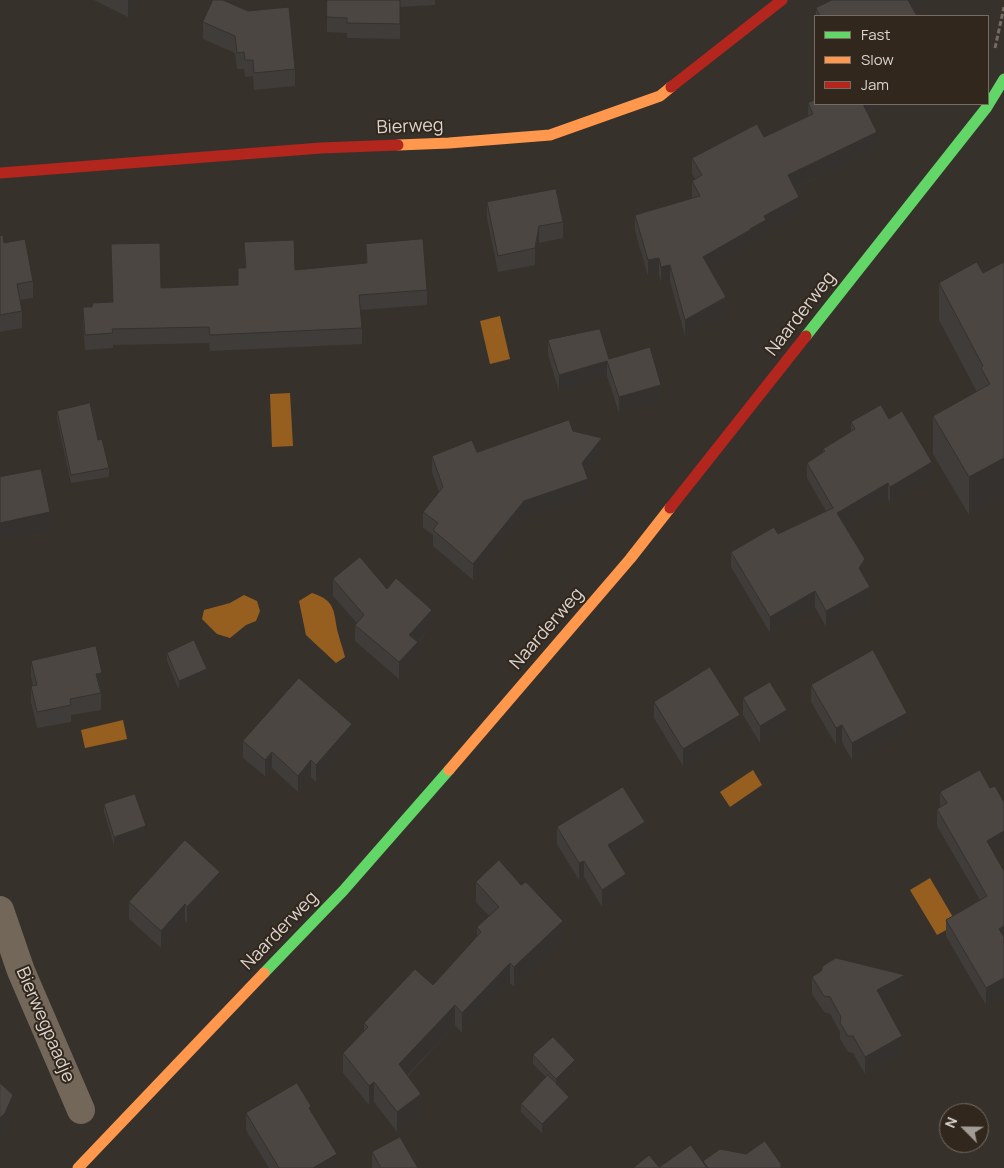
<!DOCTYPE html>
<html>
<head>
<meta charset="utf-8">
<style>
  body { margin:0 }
  #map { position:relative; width:1004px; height:1168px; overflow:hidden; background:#37312c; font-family:Manrope,sans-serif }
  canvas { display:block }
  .legend { position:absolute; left:814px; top:15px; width:175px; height:90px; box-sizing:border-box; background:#31271d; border:1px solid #756d64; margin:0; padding:6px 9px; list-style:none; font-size:15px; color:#dcd5cf }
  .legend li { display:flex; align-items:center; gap:10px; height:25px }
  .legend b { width:25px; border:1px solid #756d64 }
  .north { position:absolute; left:939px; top:1103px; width:50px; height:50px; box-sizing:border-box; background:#31271d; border:1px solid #756d64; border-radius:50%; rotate:293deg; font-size:14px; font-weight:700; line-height:20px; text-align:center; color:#dcd5cf }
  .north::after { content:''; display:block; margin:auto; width:18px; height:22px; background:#a29c96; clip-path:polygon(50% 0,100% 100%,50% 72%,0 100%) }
</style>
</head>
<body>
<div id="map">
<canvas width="1004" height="1168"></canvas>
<ul class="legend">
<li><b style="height:6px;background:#63d668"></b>Fast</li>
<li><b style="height:6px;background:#ff974d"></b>Slow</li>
<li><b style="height:6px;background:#b3261e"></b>Jam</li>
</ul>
<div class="north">N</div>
</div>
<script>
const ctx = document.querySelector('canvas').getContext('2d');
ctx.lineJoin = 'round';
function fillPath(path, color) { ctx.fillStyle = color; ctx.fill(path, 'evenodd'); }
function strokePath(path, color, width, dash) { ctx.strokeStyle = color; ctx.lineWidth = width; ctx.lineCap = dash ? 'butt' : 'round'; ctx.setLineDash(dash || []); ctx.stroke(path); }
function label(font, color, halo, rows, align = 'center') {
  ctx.font = font + ' Manrope,sans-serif'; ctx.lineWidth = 4; ctx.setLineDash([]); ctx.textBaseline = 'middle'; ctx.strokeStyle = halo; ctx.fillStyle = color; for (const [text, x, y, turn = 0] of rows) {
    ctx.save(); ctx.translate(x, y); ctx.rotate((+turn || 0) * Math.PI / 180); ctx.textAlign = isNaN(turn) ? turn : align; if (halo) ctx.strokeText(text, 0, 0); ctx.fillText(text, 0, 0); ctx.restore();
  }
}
fillPath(new Path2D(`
  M500 316 510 359 490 364 480 321Z
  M290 393 293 446 272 447 270 394Z
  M312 593C337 601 333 612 338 633 340 641 343 649 345 657L336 663 306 635 299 601Z
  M244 595 257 601 260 611 256 621 246 625 230 638 217 634 202 619 204 610 230 603Z
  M123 720 127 739 85 748 81 730Z
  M753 770 762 785 730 807 720 792Z
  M930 878 957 924 937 935 910 890Z`), '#965f20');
strokePath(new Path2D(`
  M995 48 1004 7`), '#746b62', 3, [5, 2.5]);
strokePath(new Path2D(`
  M0 910 21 971 81 1110`), '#73675a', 28);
strokePath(new Path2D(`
  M806 336 987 107 1004 79
  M264 973 343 891 449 770`), '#63d668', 11);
strokePath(new Path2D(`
  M398 145 449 143 550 135 660 96 671 87
  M449 770 630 559 670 508
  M78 1168 264 973`), '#ff974d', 11);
strokePath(new Path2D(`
  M671 87 782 0
  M0 173 321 148 398 145
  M670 508 806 336`), '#b3261e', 11);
fillPath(new Path2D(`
  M94 0H137L128 17Z
  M213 0 295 69V86L254 90 253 76 245 77 244 69H237L235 53 203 39V22Z
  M327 0H435V5L400 7V39L347 38V33L327 32Z
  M832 0H924L912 6 917 16H816V8Z
  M808 103 882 104 867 112 877 148 795 188 799 213 766 230V236L750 245V246L710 269 726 313 685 336 670 281 661 283 659 274 648 276 635 231V215L692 198V181L695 179 692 174V158L764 137 808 117Z
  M487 202 563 222V238L539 243 535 265 498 272 487 218Z
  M0 236 4 243 33 281V298L20 300 22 311V328L0 332Z
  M244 242 295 270 366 263V244L427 290V305L360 310 362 328V344L210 351 209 343 113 345V348L85 350 83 323V307H92L113 302 111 244 161 288 238 285 245 268Z
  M983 273 1004 496 969 515 933 454V416L977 392 939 320V283Z
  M548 340 609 359 661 400 619 413 607 376 559 391 548 355Z
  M57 411 109 468V477L71 483 57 419Z
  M889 419 932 477 890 502 888 499 844 524 865 575 864 576 870 602 826 627 815 607 770 633 731 567V552L778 534 826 511 807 478V463L823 453V449L851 432V422Z
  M573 431 602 454 586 474 588 495 524 518 473 580 433 546V535L423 528V512L439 492 432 472V456L477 452Z
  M333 579 387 589 432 626 418 642V659L399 679 355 641V625L357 623 333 596Z
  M167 653 207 678 179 690 167 661Z
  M31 661 102 689 100 690 101 693V710L71 715V722L37 728 31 702V686L33 685 31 677Z
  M811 685 907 730 852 760 842 742 836 745 811 702Z
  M743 698 787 727 760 743 743 715Z
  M654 702 740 731 683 766 654 718Z
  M243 741H352L316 782 311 777 298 792 272 768 265 776 243 758Z
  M990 788 1004 802V848L994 854 1004 871V995L986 1005 946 936V920L980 900 937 826V809L940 807V792Z
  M104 804 146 835 114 845 104 812Z
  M557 827 645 838 615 857 626 891 602 907 584 877 579 880 557 844Z
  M476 882 563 941 514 987 510 983 462 1033 455 1025 408 1076 421 1113 397 1132 374 1102 369 1105 343 1073V1053L364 1031V1023L433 985 477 936V927L489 916 476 902Z
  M220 888 187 923 185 921 161 948 129 919V902Z
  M812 977 905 991 884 1003 902 1053 865 1074 853 1053 848 1052 840 1039V1032L830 1014 824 1012 812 994Z
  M533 1055 575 1069 558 1086 569 1105 542 1133 521 1112V1104L546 1077 533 1064Z
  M311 1112 337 1168H269L246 1130V1113Z
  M372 1152 418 1168H373L372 1167Z`), '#403c39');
fillPath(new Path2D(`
  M128 0H137L128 17Z
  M906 0H924L906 10Z
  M864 104H882L864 113Z
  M877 132V148L788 191V175Z
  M799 197V213L766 230V236L750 245V229L764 216Z
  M539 226V243L535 265V248Z
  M750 230V246L703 273V257Z
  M659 258V274L648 276V260Z
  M670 265V281L661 283V267Z
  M726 297V313L685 336V320Z
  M607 361V376L559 391V375Z
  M661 385V400L619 413V397Z
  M602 438V454L582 479V463Z
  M1004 458V496L969 515V477Z
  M932 462V477L890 502V487Z
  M588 479V495L524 518 473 580V564L524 501Z
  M888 483V499L837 528V513Z
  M50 512V529L0 540V523Z
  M865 559V575L859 583V568Z
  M870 587V602L826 627V611Z
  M815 591V607L770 633V617Z
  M432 610V626L409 651V635Z
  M418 642V659L399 679V662Z
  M207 669V678L179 690V681Z
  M102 673V689L96 691V674Z
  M787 710V727L760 743V726Z
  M907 713V730L852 760V743Z
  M740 715V731L683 766V749Z
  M352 724V741L316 782V765Z
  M842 725V742L836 745V728Z
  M272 752V768L265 776V760Z
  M311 760V777L298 792V776Z
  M645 822V838L608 861V845Z
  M146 826V835L114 845V837Z
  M1004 831V848L987 858V841Z
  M584 861V877L579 880V863Z
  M220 872V888L187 923V907Z
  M626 874V891L602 907V890Z
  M185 904V921L161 948V931Z
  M563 921V941L514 987V967Z
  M1004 926V943L999 929Z
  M510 963V983L462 1033V1013Z
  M905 975V991L877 1007V990Z
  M1004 978V995L986 1005V988Z
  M455 1005V1025L399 1084V1064Z
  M902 1036V1053L865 1074V1057Z
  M575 1060V1069L556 1088V1079Z
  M374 1082V1102L369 1105V1086Z
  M421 1094V1113L397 1132V1112Z
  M13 1095V1112L5 1130 0 1135V1118Z
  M569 1097V1105L542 1133V1124Z
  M337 1154V1168H313Z`), '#34312e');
const building = new Path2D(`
  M213 0H223L248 11 289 7 295 69 254 73 253 60H245L244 52 237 53 235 36 203 22Z
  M327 0H400V24L347 23V18L327 17Z
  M832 0H908L917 16H820L816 8Z
  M815 100V104H863L877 132 788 175 799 197 764 216 766 220 750 229V230L703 257 726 297 685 320 670 265 661 267 659 258 648 260 635 215 700 196 692 181 702 175 692 158 757 124 764 137 813 114 808 103Z
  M556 189 563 222 539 226 535 248 498 256 487 202Z
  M3 235 4 243 25 239 33 281 17 284 22 311 0 315V236Z
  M423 239 427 290 359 295 362 328 210 335 209 327 112 329 113 333 85 335 83 307H92L93 303 113 302 111 244 160 243 161 288 238 285V268H246L244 242 294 240 295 270 367 263 366 244Z
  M977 262 983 273 1004 262V458L969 477 933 416 990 384 981 368 983 366 939 283Z
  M600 329 609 359 650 347 661 385 619 397 607 361 559 375 548 340Z
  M90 403 98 440 102 439 109 468 71 475 57 411Z
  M881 405 889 419 902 411 932 462 890 487 888 483 837 513 865 559 859 568 870 587 826 611 815 591 770 617 731 552 774 527 778 534 833 508 807 463 825 451 823 449 855 429 851 422Z
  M569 420 573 431 602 438 582 463 588 479 524 501 473 564 433 530 438 523 423 512 443 487 432 456 472 440 477 452Z
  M41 469 50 512 0 523V477Z
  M360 557 387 589 396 578 432 610 409 635 418 642 399 662 355 625 364 615 333 579Z
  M194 640 207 669 179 681 167 653Z
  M96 646 102 673 96 674 101 693 70 699 71 705 37 712 31 686 37 685 31 661Z
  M873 650 907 713 852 743 842 725 836 728 811 685Z
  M710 667 740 715 683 749 654 702Z
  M299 678 352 724 316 765 311 760 298 776 272 752 265 760 243 741Z
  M770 682 787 710 760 726 743 698Z
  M980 770 990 788 995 786 1004 802V831L987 841 1004 871V926L999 929 1004 937V978L986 988 946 920 987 896 937 809 947 803 940 792Z
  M623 787 645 822 608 845 626 874 602 890 584 861 579 863 557 827Z
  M135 794 146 826 114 837 104 804Z
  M185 840 220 872 187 907 185 904 161 931 129 902Z
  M499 860 521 885 526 882 563 921 514 967 510 963 462 1013 455 1005 399 1064 421 1094 397 1112 374 1082 369 1086 343 1053 368 1027 364 1023 415 969 433 985 481 932 477 927 499 907 476 882Z
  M836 958 905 975 877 990 902 1036 865 1057 853 1036H848L840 1023 841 1017 830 997 824 996 812 977 821 971 823 966Z
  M553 1037 575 1060 556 1079 533 1055Z
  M548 1075 569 1097 542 1124 521 1104Z
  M0 1083 13 1095 5 1113 0 1118Z
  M297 1083 311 1106 309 1108 337 1154 313 1168H279L246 1113Z
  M400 1137 418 1168H381L372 1152Z
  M765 1141 781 1164V1168H708L703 1161 720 1149 746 1154Z
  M691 1145 707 1168H633L649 1155 659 1167Z`);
fillPath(building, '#4b4642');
strokePath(building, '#34312e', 1);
label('18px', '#dcd5cf', '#31271d', [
  ["Bierweg",410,127,-2],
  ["Naarderweg",801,314,-52],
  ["Naarderweg",547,629,-49],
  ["Naarderweg",280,931,-46],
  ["Bierwegpaadje",45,1025,67]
]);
</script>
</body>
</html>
